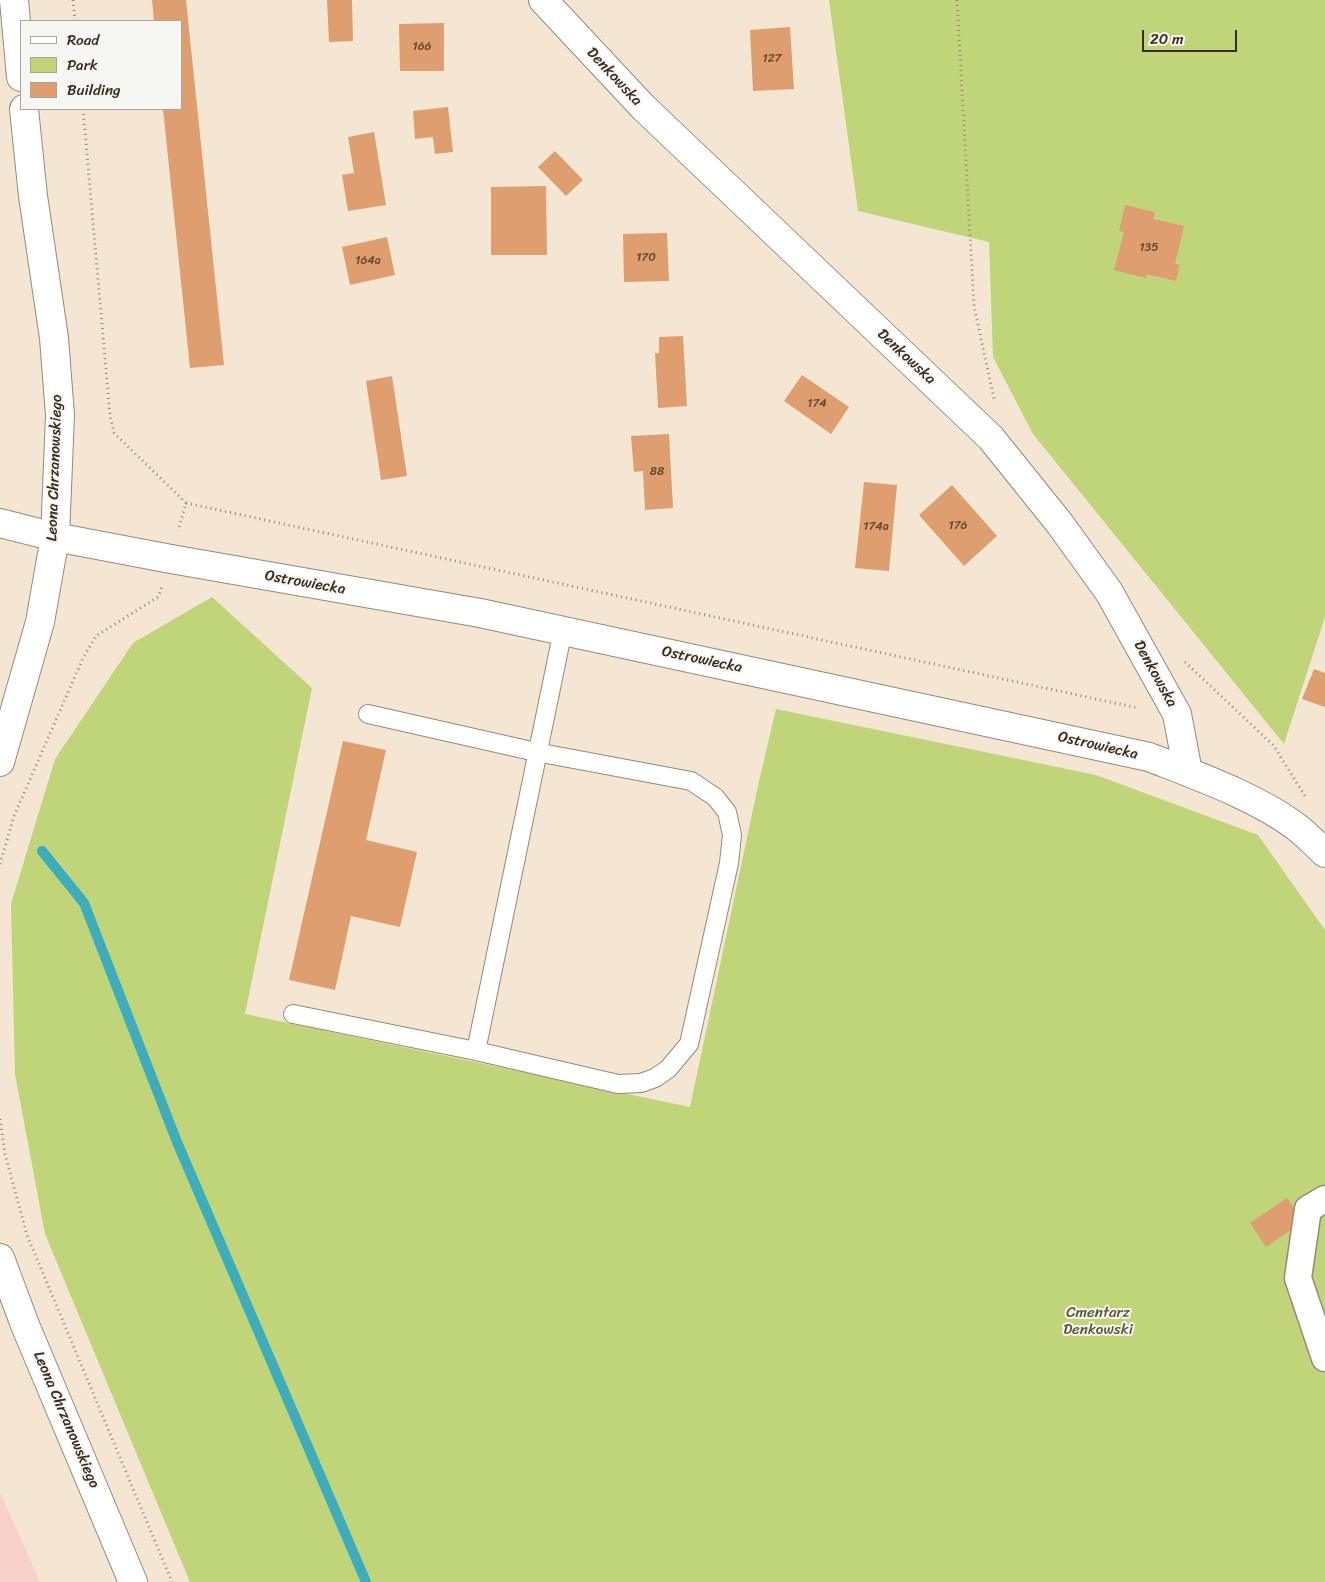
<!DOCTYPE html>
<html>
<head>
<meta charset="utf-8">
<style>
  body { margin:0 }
  #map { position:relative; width:1325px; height:1582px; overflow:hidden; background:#f4e6d2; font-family:Sriracha,sans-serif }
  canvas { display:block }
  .legend { position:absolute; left:20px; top:20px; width:162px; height:90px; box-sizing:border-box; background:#f6f6f2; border:1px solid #aba49d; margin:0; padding:6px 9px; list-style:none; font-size:15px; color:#3b2a1e }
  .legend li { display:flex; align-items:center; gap:10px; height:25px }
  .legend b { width:25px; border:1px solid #aba49d }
  .scale { position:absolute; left:1142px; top:30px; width:95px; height:22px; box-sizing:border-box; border:2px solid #3b2a1e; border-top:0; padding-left:6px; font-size:15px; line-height:18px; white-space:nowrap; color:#3b2a1e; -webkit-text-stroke:4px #f6f6f2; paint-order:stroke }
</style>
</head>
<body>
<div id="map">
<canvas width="1325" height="1582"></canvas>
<ul class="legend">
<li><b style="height:6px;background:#fff"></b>Road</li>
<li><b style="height:14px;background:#c0d579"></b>Park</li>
<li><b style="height:14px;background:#de9e6f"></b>Building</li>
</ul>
<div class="scale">20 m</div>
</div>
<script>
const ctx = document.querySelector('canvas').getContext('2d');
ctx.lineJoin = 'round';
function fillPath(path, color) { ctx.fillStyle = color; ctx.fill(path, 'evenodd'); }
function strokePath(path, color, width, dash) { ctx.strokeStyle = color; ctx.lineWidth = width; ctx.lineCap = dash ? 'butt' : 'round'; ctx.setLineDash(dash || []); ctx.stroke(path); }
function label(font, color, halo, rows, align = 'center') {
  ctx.font = font + ' Sriracha,sans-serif'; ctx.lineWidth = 4; ctx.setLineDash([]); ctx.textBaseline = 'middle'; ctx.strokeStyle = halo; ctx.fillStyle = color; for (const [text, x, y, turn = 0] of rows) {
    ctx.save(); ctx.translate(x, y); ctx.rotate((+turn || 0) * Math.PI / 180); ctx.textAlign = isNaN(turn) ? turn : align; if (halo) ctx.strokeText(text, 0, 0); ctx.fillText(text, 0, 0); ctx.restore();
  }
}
fillPath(new Path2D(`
  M0 1492 40 1582H0Z`), '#f7d0cc');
fillPath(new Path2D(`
  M829 0H1325V617L1284 744 1033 434 993 357 989 242 858 211Z
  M212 597 312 688 245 1014 690 1107 759 781 776 709 1096 775 1258 835 1325 930V1582H190L45 1234 15 1074 11 904 55 759 133 643Z`), '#c0d579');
strokePath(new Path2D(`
  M42 851 84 903 177 1142 366 1582`), '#3dacbb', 10);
fillPath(new Path2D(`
  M152 0H186L224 365 190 368 163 109H181V21H154Z
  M327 0H352L353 41 329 42Z
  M444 23V71H400L399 24Z
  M790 27 794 89 753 91 750 30Z
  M448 107 453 152 435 154 433 137 415 139 413 111Z
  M374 132 386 205 348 211 342 175 354 173 348 137Z
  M555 151 583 180 566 196 538 167Z
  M546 186 547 255H491V187Z
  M1125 205 1155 212 1153 219 1184 226 1175 264 1180 265 1176 281 1147 274 1146 278 1114 270 1124 232 1119 231Z
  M667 233 669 281 624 282 623 234Z
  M387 237 395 275 350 285 342 247Z
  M683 336 687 406 658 408 655 353H659V337Z
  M802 375 849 407 831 434 784 401Z
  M392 376 407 476 381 480 366 381Z
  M669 434 673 508 645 510 643 471 634 472 631 436Z
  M864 482 897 485 889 571 855 568Z
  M952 485 997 536 964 566 919 515Z
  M1314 669 1325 673V707L1302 699Z
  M343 741 386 750 366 840 417 852 400 927 351 916 335 990 289 980Z
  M1287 1198 1303 1222 1266 1247 1250 1223Z`), '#de9e6f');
const service = new Path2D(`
  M368 714 536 752 691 781 715 797 727 812 732 835 729 863 689 1044 668 1069 655 1078 641 1083 618 1084 476 1051
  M293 1014 476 1051 563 630`);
const pedestrian = new Path2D(`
  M1325 1199 1308 1209 1298 1278 1325 1358`);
const minor = new Path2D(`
  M543 0 643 107 991 438 1060 524 1109 592 1177 714 1188 772
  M0 523 55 537`);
const tertiary = new Path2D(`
  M14 0 21 77
  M55 537 171 559 480 613 1149 757C1195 775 1260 798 1299 829 1308 836 1316 845 1325 853
  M0 762 40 622 55 537 60 415 54 338 33 196 24 109
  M0 1258 25 1325 133 1582`);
strokePath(service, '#988878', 20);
strokePath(pedestrian, '#988878', 29);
strokePath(minor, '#988878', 30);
strokePath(tertiary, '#988878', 30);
strokePath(new Path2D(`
  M73 0 75 21
  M957 0 974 306 994 399
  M83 109 110 415 114 433 186 503 178 531
  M186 503 1138 708
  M1185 662 1273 745 1305 796
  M0 864 14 816 83 658 96 636 158 597 162 587
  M0 1119 5 1154 27 1235 172 1582`), '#988878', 3, [1, 4]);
strokePath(service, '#fff', 18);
strokePath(pedestrian, '#fff', 26);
strokePath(minor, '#fff', 28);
strokePath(tertiary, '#fff', 28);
label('12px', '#644732', null, [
  ["166",422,47],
  ["127",772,59],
  ["135",1149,248],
  ["170",646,258],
  ["164a",368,261],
  ["174",817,404],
  ["88",657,472],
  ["176",958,526],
  ["174a",876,527]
]);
label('15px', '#3b2a1e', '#f6f6f2', [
  ["Denkowska",614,77,47],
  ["Denkowska",906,357,43],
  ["Leona Chrzanowskiego",55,468,-88],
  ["Ostrowiecka",305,583,10],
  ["Ostrowiecka",702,660,12],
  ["Denkowska",1155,674,61],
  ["Ostrowiecka",1098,746,13],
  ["Leona Chrzanowskiego",66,1420,67]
]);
label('15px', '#5c5535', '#f6f6f2', [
  ["Cmentarz",1098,1313],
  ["Denkowski",1098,1330]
]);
</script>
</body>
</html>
